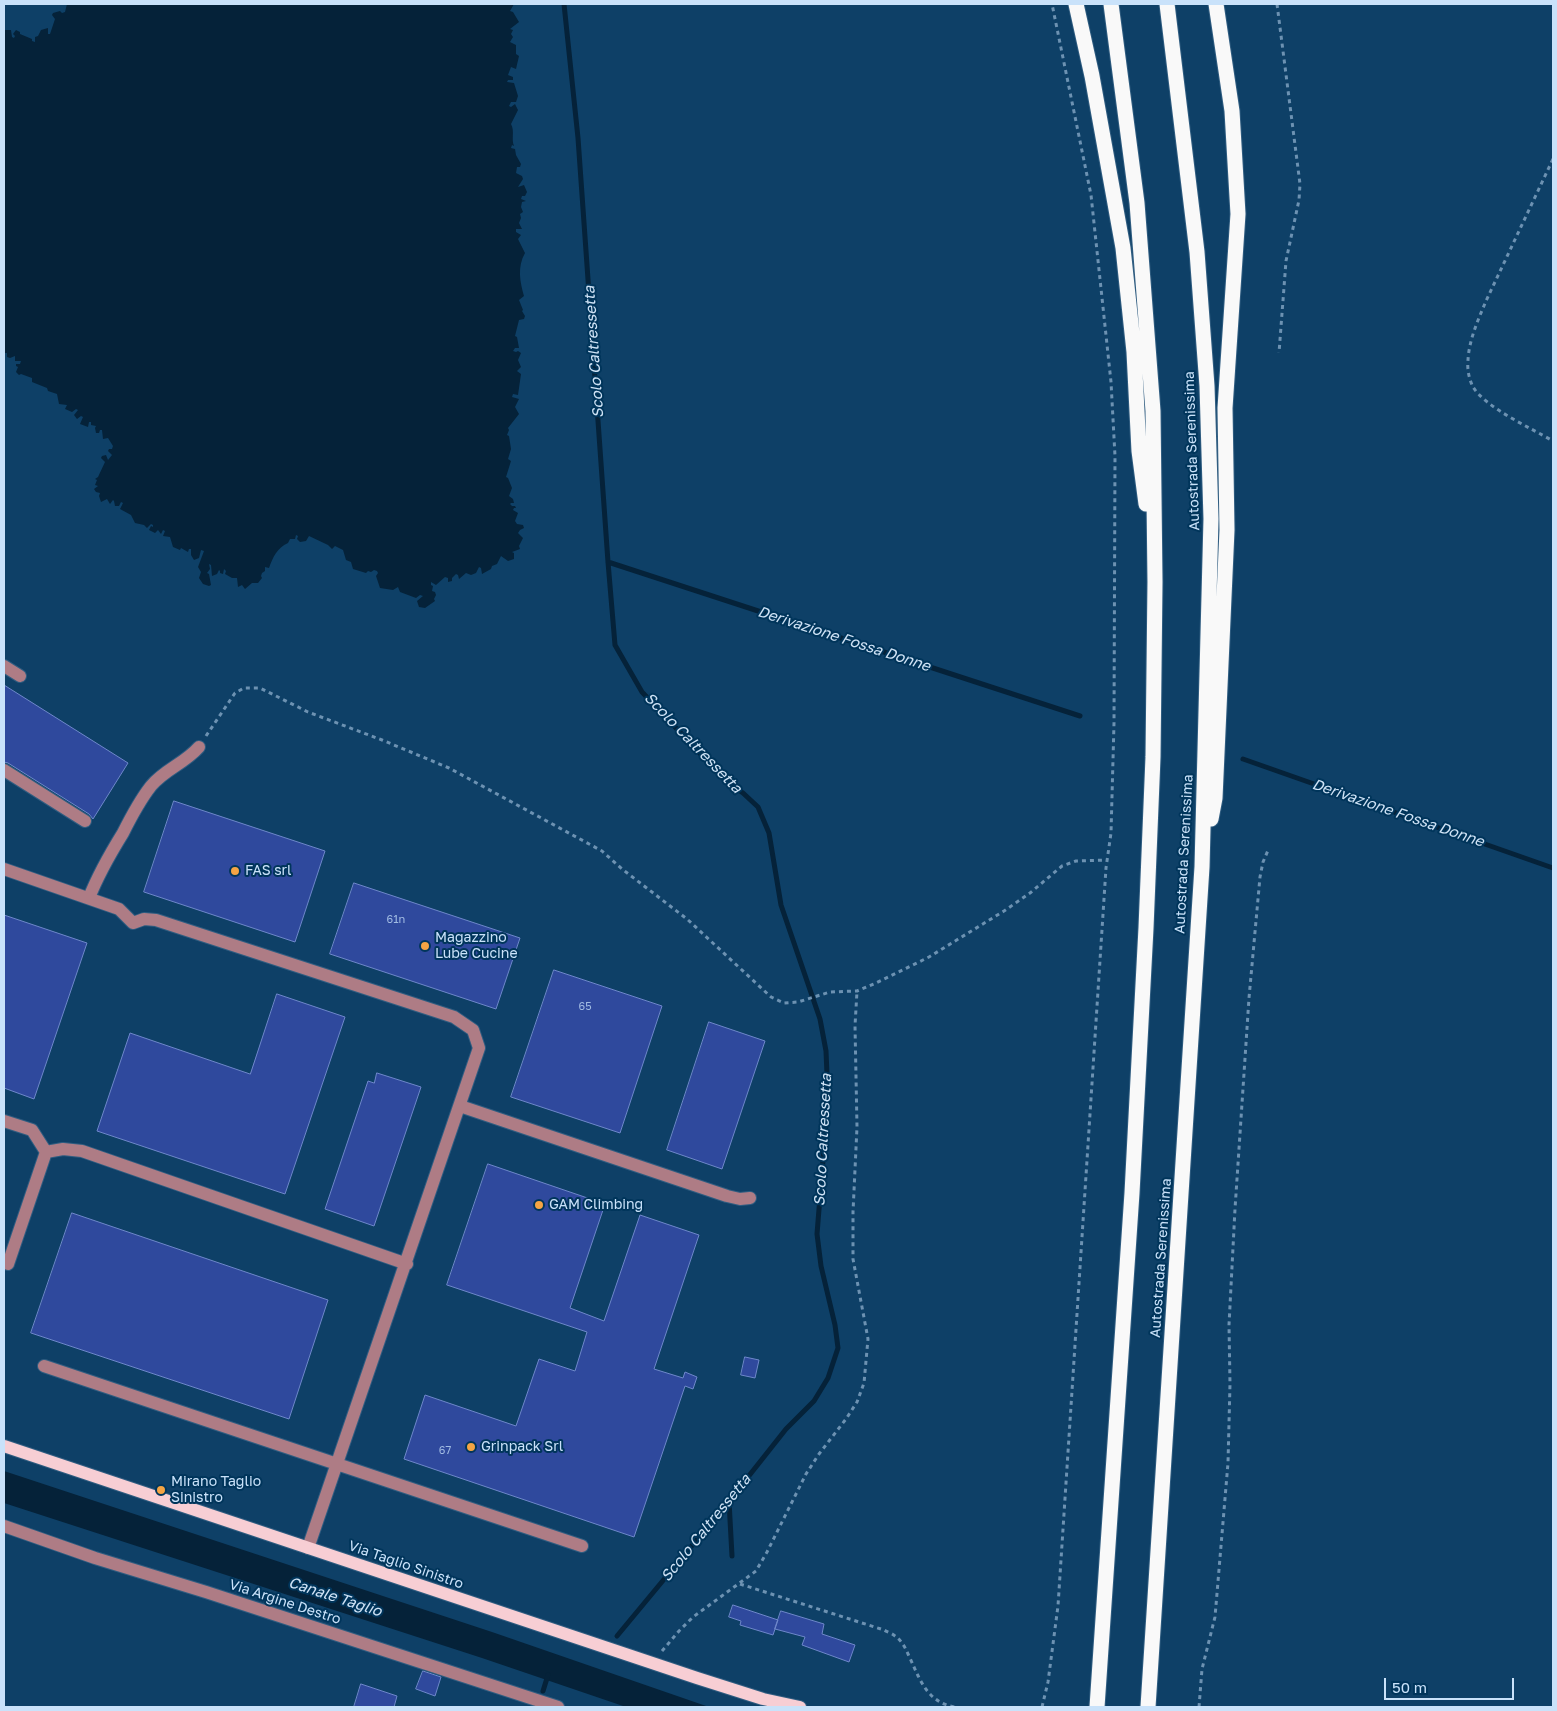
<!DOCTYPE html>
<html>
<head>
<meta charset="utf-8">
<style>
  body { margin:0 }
  #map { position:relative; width:1557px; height:1711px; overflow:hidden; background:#0e4067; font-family:"Golos Text",sans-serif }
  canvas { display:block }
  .frame { position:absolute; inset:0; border:5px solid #c9e2fa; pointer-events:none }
  .scale { position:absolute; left:1384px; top:1678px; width:130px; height:22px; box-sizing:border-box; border:2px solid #c9e2fa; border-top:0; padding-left:6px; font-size:15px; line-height:18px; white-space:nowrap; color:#c9e2fa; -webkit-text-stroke:4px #00355b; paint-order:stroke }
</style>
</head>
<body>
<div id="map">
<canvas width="1557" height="1711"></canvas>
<div class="frame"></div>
<div class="scale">50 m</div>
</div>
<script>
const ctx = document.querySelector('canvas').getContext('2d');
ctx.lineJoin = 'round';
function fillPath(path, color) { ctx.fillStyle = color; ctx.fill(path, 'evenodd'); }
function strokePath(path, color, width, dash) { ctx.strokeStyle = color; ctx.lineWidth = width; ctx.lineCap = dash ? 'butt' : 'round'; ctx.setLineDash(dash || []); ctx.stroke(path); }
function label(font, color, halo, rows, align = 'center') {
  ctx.font = font + ' "Golos Text",sans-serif'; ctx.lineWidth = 4; ctx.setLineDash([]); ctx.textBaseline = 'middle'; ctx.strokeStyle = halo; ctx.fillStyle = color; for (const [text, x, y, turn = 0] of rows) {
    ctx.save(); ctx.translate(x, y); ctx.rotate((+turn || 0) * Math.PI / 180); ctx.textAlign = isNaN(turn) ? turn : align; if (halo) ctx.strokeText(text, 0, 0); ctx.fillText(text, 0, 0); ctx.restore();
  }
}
fillPath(new Path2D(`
  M67 4H514L510 11 513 12 519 22 510 29 513 30 511 34 513 37 510 42 516 45V54L519 56 516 69 511 67 508 75 513 77V80H508L507 82 514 83 518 96 516 102H511L509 106 511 107 515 104 518 110 511 124C515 131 511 139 514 146L512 145 511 148 515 149 516 155 521 164 520 167H517L516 173 522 176 523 179 518 187 524 185 527 192 525 196H522L521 199 526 201 522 202 521 207 523 212 520 214 521 218 519 223 522 229H516V232L521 235 518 239 525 253C517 267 520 282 524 296L519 300 523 310 522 311 525 316 524 319 519 320 515 336 517 337 519 348H515L513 351 516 352 518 351 521 353 518 360 521 367 517 371 521 374 518 395 513 394 512 397 519 399 515 407 519 414 508 428 509 430 507 435 509 436 511 449 508 459 511 461 506 477 508 478 512 488 509 496 513 499 514 503H511L510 504 512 506H515L516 508H514L513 510 518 513 515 521 517 524 523 525 524 528 520 530 518 533 523 538 519 546 520 549 512 552 514 553V559L508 561 501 556 497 564 492 566 491 569 482 574 481 568 479 567 476 573 471 575 466 573 459 579 458 575 456 574 452 578V581L448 582V578L445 577 436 585 431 582V585L433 586 432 591 435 592 436 595 434 599 435 601 425 608 419 607 417 601 423 596 420 595 416 598 400 592 398 587 393 590 380 588 376 576 378 573 377 571 374 570 371 572 368 571 366 573 353 569 351 562 346 560 343 550 335 546 332 549 328 545 309 536 306 541 300 542 297 539 298 536 296 535 295 539H290L288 543C277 548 273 557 269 568L265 567V571L262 573 261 576 262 578 258 583H252L245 589 242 585 238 587 237 578H232L225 574 226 571 224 569 223 574 220 573V571L219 570 217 574 212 576 211 565 209 564 210 569 207 573 209 574 211 585 209 586 203 584 199 578 201 572 198 567 204 551 201 550 199 558 194 560 191 555V549H189L188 552 181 548 180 550 173 547 170 537 163 536 165 531 163 530 161 534 158 530 155 533 149 530 151 526 153 527V525L151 524 147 528 144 525 135 523 131 515 120 509 123 503 121 502 119 506H115L114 501 113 500 110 504 107 499 101 502 99 496 100 493 96 492 94 489 98 486 95 485 97 480 95 479 98 477 105 462 101 458 102 456 106 455 108 460 112 455 108 451 109 449H112L113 446 108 438 103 439 102 430H100L99 433H96L95 428 96 426 91 425V422H89L88 427 80 424 83 417 81 416 77 419 74 415 78 410 76 409 72 412 65 409 67 405 59 404 57 394 48 391 47 388 32 382V378L21 374 19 375 16 372 18 367 16 366V364H20L21 361H15V356L10 358 7 357V353H4V30H11L12 37 14 38 15 36 13 34 16 30 20 32V34L32 39V41L35 42V37L38 36 41 30 48 28V34H50L55 19 52 15 53 13 60 11 62 13 65 12Z
  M4 1471 492 1632 709 1707H626L482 1658 4 1503Z`), '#052239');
strokePath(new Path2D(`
  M564 4 578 138 608 562 615 645 642 692 727 782 743 793 758 807 769 833 781 905 820 1019 826 1051 828 1098 817 1234 821 1266 835 1325 838 1348 828 1378 814 1401 786 1429 729 1501 617 1636
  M608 562 1080 716
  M1243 759 1553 868
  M729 1501 732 1556
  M543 1691 548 1675`), '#052239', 5);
const building = new Path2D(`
  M4 685 128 763 93 819 89 814 8 763 4 762Z
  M174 801 325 851 295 942 144 892Z
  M354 883 520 938 496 1009 330 954Z
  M4 915 87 943 34 1099 4 1088Z
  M554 970 662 1006 620 1133 511 1097Z
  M277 994 345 1017 285 1194 97 1131 130 1033 250 1074Z
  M709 1022 765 1041 722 1169 667 1150Z
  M377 1073 421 1087 374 1226 325 1209 368 1081 374 1083Z
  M488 1164 605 1204 570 1308 604 1321 640 1215 699 1235 654 1369 683 1378 685 1372 697 1377 693 1389 685 1386 634 1537 404 1459 425 1395 516 1426 539 1359 575 1371 587 1332 447 1285Z
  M72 1213 328 1300 289 1419 31 1333Z
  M745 1357 759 1360 755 1378 741 1375Z
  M733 1605 778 1620 773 1635 740 1625 741 1621 729 1617Z
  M781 1611 824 1624 822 1634 855 1645 849 1662 802 1645 805 1637 775 1629Z
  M423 1671 441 1677 435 1696 416 1689Z
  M361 1684 397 1696 394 1707H354Z`);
fillPath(building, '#2f499d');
strokePath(building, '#6e87ca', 1);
const minor = new Path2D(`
  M4 666 20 676
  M4 770 85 821
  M4 869 119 909 133 923 144 919 156 920 454 1017 473 1030 479 1048 308 1548
  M89 898C98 875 110 854 123 833 131 817 140 800 151 786 165 769 184 764 199 747
  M460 1106 727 1196 740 1199 750 1198
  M4 1121 32 1130 46 1152
  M46 1152 63 1149 82 1151 407 1264
  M4 1262 8 1264 46 1152
  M44 1366 582 1546
  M4 1526 95 1558 206 1592 558 1707`);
const major = new Path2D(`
  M4 1446 697 1678 763 1699 800 1707`);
const highway = new Path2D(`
  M1076 4 1092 76 1123 248 1134 352 1139 451 1146 504
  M1211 819 1215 798 1227 530 1225 408 1238 214 1232 111 1216 4
  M1097 1707 1132 1193 1146 928 1153 757 1155 582 1153 411 1137 203 1111 4
  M1148 1707 1202 867 1211 519 1207 386 1197 252 1167 4`);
strokePath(minor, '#305d81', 14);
strokePath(major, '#305d81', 14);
strokePath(highway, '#305d81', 17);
strokePath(new Path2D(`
  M1277 4 1300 184 1299 200 1286 261 1279 353
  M1553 159 1486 301C1478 320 1469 340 1468 360 1467 369 1469 379 1473 387 1486 408 1531 428 1553 441
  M206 736 235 693 244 688H260L308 712 382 740 449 768 602 851 622 869 687 919 771 997 784 1003 798 1002 830 992 857 991 876 983 929 957 1004 911 1030 893 1062 866 1076 861 1107 860
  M740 1584 884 1630C887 1632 892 1633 895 1636 901 1640 905 1647 908 1654 920 1679 926 1702 955 1707
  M662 1651 679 1631 693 1617 756 1571 767 1552 806 1474 819 1454 846 1419 857 1402 864 1383 868 1339 853 1259V1212L857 1127 855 1026 857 991
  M1042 1707 1048 1682 1058 1606 1106 868 1111 833 1114 723 1115 456 1111 382 1091 195 1052 4
  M1199 1707 1202 1669 1215 1617 1228 1463 1230 1384 1229 1325 1235 1209 1249 998 1260 877 1263 862 1269 848`), '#6d92b2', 3, [4, 4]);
strokePath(minor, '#ae7c85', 12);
strokePath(major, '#f7ced4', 12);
strokePath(highway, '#f9f9f9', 15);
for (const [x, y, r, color] of [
  [235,871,5,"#f4a444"],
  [425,946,5,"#f4a444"],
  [539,1205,5,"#f4a444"],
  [471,1447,5,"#f4a444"],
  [161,1490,5,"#f4a444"]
]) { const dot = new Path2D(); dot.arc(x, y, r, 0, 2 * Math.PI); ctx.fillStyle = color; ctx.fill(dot); strokePath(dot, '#00355b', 2); }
label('11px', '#a2bce3', null, [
  ["61n",396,920],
  ["65",585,1007],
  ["67",445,1451]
]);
label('14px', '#c9e2fa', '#00355b', [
  ["Autostrada Serenissima",1192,451,-92],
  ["Autostrada Serenissima",1184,854,-87],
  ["Autostrada Serenissima",1161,1258,-86],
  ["Via Taglio Sinistro",406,1565,19],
  ["Via Argine Destro",285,1602,18]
]);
label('14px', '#c9e2fa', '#00355b', [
  ["FAS srl",245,871],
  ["Magazzino",435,938],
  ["Lube Cucine",435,954],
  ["GAM Climbing",549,1205],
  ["Grinpack Srl",481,1447],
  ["Mirano Taglio",171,1482],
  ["Sinistro",171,1498]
], 'left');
label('italic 15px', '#cfe3f6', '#00355b', [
  ["Scolo Caltressetta",594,352,-94],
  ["Derivazione Fossa Donne",844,639,18],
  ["Scolo Caltressetta",693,743,46],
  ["Derivazione Fossa Donne",1398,813,19],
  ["Scolo Caltressetta",823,1140,-87],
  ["Scolo Caltressetta",706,1528,-51],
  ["Canale Taglio",335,1597,18]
]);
</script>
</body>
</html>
